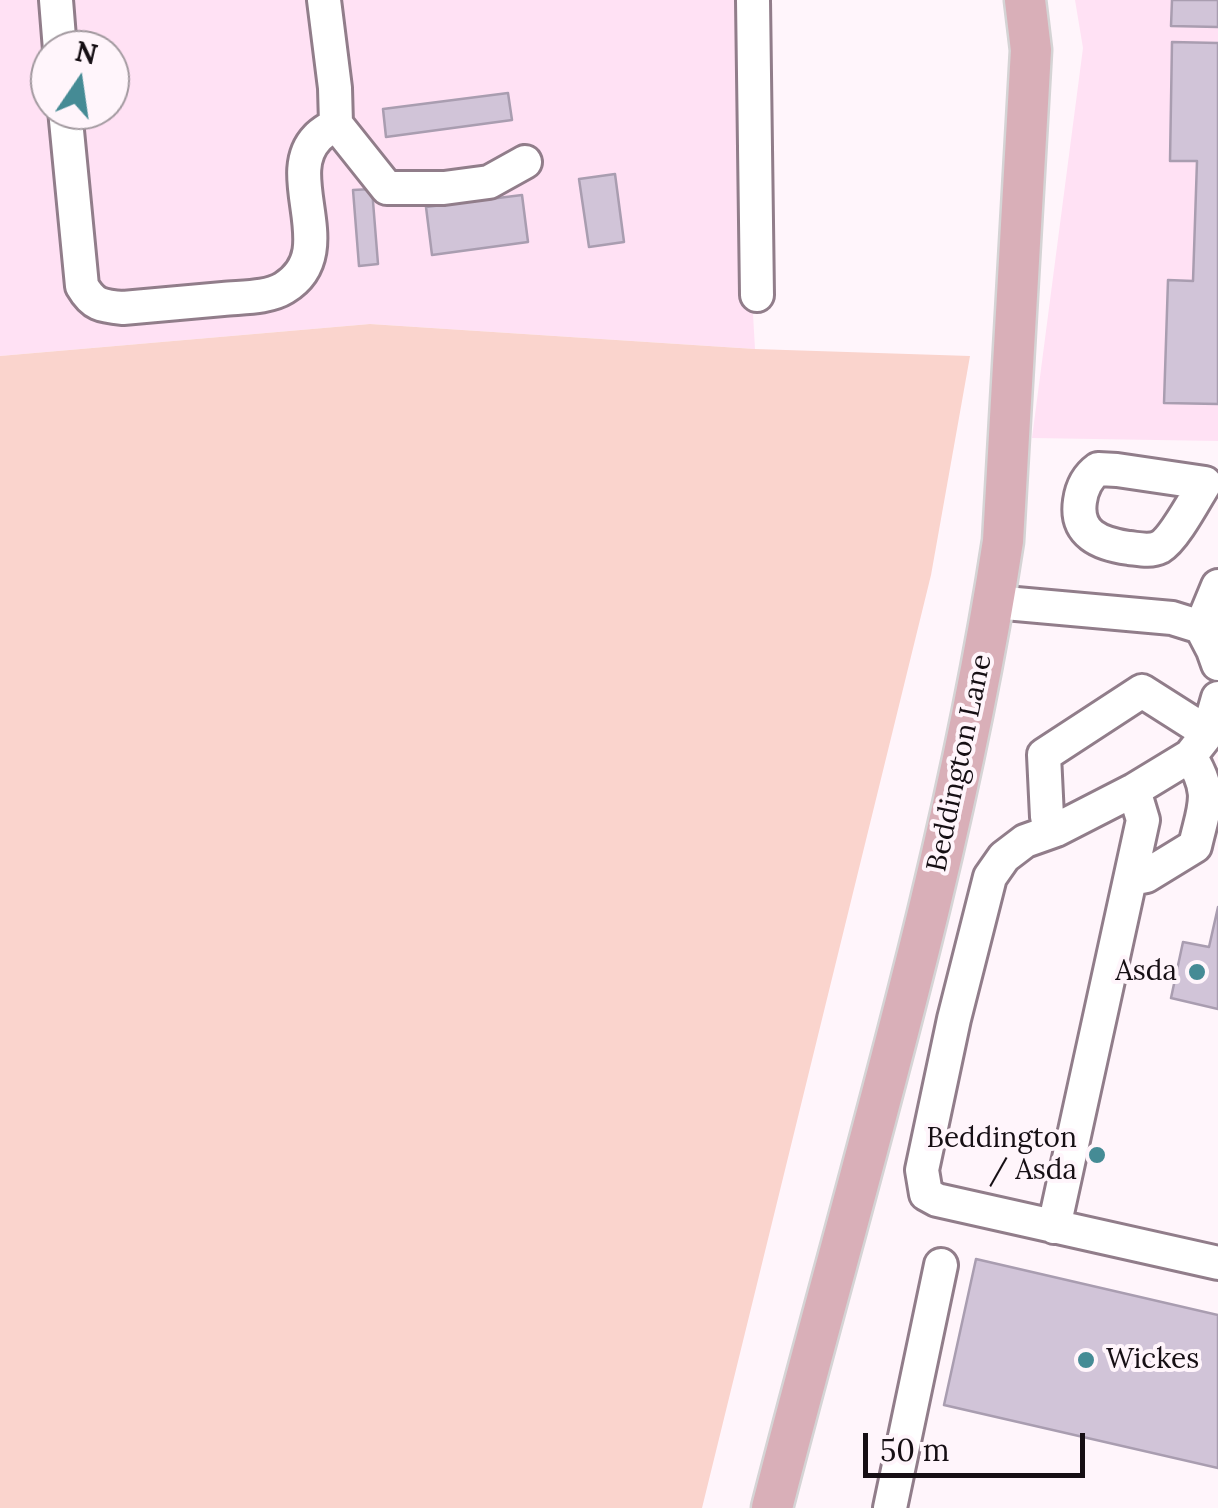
<!DOCTYPE html>
<html>
<head>
<meta charset="utf-8">
<style>
  body { margin:0 }
  #map { position:relative; width:1218px; height:1508px; overflow:hidden; background:#fff5fb; font-family:Lora,serif }
  canvas { display:block }
  .north { position:absolute; left:30px; top:30px; width:100px; height:100px; box-sizing:border-box; background:#fff5fb; border:2px solid #a2999f; border-radius:50%; rotate:13deg; font-size:28px; font-weight:700; line-height:40px; text-align:center; color:#160f14 }
  .north::after { content:''; display:block; margin:auto; width:35px; height:45px; background:#458b95; clip-path:polygon(50% 0,100% 100%,50% 72%,0 100%) }
  .scale { position:absolute; left:863px; top:1433px; width:222px; height:45px; box-sizing:border-box; border:5px solid #160f14; border-top:0; padding-left:12px; font-size:30px; line-height:35px; white-space:nowrap; color:#160f14; -webkit-text-stroke:8px #fff5fb; paint-order:stroke }
</style>
</head>
<body>
<div id="map">
<canvas width="1218" height="1508"></canvas>
<div class="north">N</div>
<div class="scale">50 m</div>
</div>
<script>
const ctx = document.querySelector('canvas').getContext('2d');
ctx.lineJoin = 'round';
function fillPath(path, color) { ctx.fillStyle = color; ctx.fill(path, 'evenodd'); }
function strokePath(path, color, width, dash) { ctx.strokeStyle = color; ctx.lineWidth = width; ctx.lineCap = dash ? 'butt' : 'round'; ctx.setLineDash(dash || []); ctx.stroke(path); }
function label(font, color, halo, rows, align = 'center') {
  ctx.font = font + ' Lora,serif'; ctx.lineWidth = 8; ctx.setLineDash([]); ctx.textBaseline = 'middle'; ctx.strokeStyle = halo; ctx.fillStyle = color; for (const [text, x, y, turn = 0] of rows) {
    ctx.save(); ctx.translate(x, y); ctx.rotate((+turn || 0) * Math.PI / 180); ctx.textAlign = isNaN(turn) ? turn : align; if (halo) ctx.strokeText(text, 0, 0); ctx.fillText(text, 0, 0); ctx.restore();
  }
}
fillPath(new Path2D(`
  M0 0H735L755 349 370 324 0 356ZM50 50H110V110H50Z
  M1075 0H1218V441L1032 438 1083 48Z`), '#ffe1f4');
fillPath(new Path2D(`
  M370 324 755 349 970 356 931 575 702 1508H0V356Z`), '#fad4cd');
const building = new Path2D(`
  M1172 0H1218V27L1171 26Z
  M1172 42 1218 43V404L1164 403 1168 280 1193 281 1197 161H1170Z
  M508 93 512 120 386 137 383 109Z
  M615 174 624 242 589 247 579 179Z
  M372 189 378 264 359 266 353 190Z
  M522 195 528 242 432 255 426 207Z
  M1218 907V1009L1171 998 1183 942 1209 947Z
  M976 1259 1218 1315V1468L944 1405Z`);
fillPath(building, '#d1c4d8');
strokePath(building, '#a99db0', 2.5);
const minor = new Path2D(`
  M56 0 60 50
  M324 0 335 88 336 124 387 188H444L489 182 525 162
  M753 0 757 295
  M65 110 82 286C93 305 101 306 123 308 156 305 190 302 223 299 242 297 268 298 284 288 343 252 279 177 317 138 322 132 331 128 336 124
  M1098 469 1117 470 1205 483C1195 499 1174 539 1160 547 1150 552 1139 549 1129 548 1100 544 1075 534 1080 501 1082 487 1087 477 1098 469Z
  M994 602 1172 618 1201 627
  M1201 627 1218 586
  M1201 627 1213 650 1218 664
  M1218 698 1208 733 1190 756 1134 790 1056 830 1025 841 1004 857 990 877 954 1019 922 1170 926 1194 937 1200 1218 1263
  M1056 830 1047 817 1044 755 1142 691 1208 733
  M1131 879 1146 876 1195 846C1204 806 1214 794 1190 756
  M1054 1227 1143 820 1134 790
  M890 1508 941 1265`);
const major = new Path2D(`
  M772 1508C854 1187 953 869 1003 541L1031 50 1025 0`);
strokePath(minor, '#917d8a', 38);
strokePath(major, '#d5d4d5', 45);
strokePath(minor, '#fff', 32);
strokePath(major, '#d9afb8', 40);
for (const [x, y, r, color] of [
  [1197,972,10,"#458b95"],
  [1097,1155,10,"#458b95"],
  [1086,1360,10,"#458b95"]
]) { const dot = new Path2D(); dot.arc(x, y, r, 0, 2 * Math.PI); ctx.fillStyle = color; ctx.fill(dot); strokePath(dot, '#fff5fb', 4); }
label('28px', '#160f14', '#fff5fb', [
  ["Beddington Lane",960,763,-78]
]);
label('28px', '#160f14', '#fff5fb', [
  ["Asda",1177,972],
  ["Beddington",1077,1139],
  ["/ Asda",1077,1171],
  ["Wickes",1106,1360,"left"]
], 'right');
</script>
</body>
</html>
